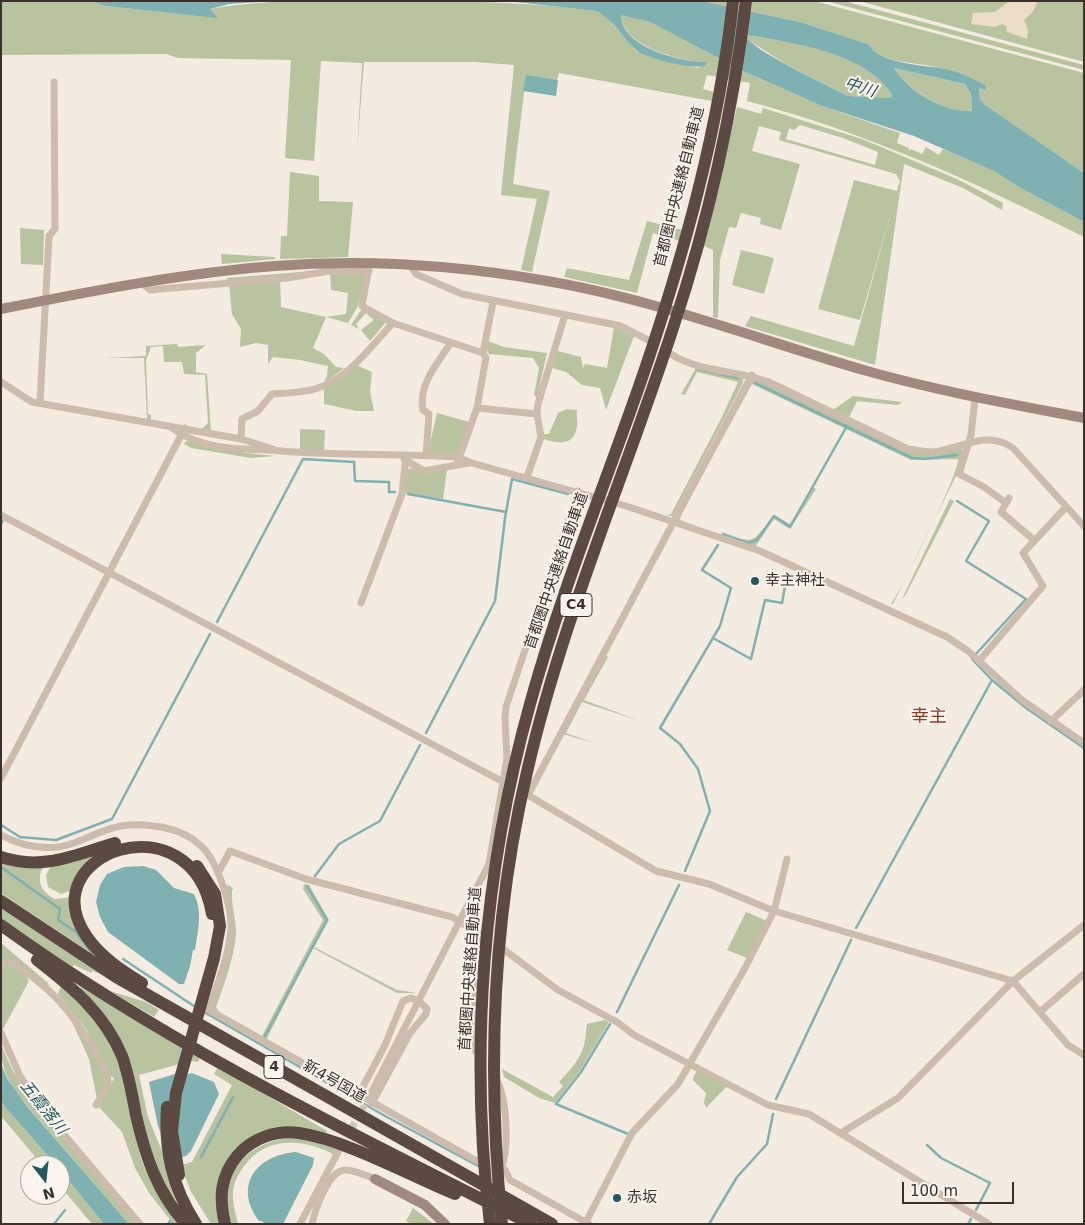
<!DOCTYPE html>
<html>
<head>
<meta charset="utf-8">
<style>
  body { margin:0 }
  #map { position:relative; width:1085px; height:1225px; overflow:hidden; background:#f4ebe1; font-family:"DejaVu Sans",sans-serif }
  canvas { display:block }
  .frame { position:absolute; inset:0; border:2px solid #3b302b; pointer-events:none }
  .north { position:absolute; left:20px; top:1155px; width:50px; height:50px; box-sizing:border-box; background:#fbf5ee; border:1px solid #aea6a0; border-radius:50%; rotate:164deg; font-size:14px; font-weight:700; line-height:20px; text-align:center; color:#3b302b }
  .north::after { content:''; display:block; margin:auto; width:18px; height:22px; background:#1f5a5e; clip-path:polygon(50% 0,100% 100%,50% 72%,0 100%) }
  .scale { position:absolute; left:902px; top:1182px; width:112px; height:22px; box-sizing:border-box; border:2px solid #3b302b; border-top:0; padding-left:6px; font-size:15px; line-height:18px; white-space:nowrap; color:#3b302b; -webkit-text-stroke:4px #fbf5ee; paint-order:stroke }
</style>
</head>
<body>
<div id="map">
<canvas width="1085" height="1225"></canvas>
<div class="frame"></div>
<div class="north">N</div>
<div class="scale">100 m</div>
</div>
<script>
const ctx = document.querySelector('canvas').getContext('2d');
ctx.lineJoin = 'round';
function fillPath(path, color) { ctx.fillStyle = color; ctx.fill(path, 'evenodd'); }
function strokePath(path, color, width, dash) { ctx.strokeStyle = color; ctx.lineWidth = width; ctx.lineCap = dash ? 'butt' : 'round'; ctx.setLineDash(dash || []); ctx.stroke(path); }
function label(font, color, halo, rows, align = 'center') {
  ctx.font = font + ' "DejaVu Sans","Noto Sans JP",sans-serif'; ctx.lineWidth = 4; ctx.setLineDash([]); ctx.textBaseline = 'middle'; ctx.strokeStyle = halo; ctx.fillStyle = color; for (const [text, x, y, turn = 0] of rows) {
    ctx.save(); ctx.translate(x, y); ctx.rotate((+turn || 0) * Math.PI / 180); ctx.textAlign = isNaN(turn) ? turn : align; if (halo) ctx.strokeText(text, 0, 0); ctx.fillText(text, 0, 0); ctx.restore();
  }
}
fillPath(new Path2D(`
  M1 1H90L106 6 217 17 210 9C257 0 309 1 357 1 437 1 517 0 596 11L608 17 636 51 698 68 706 62C682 62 620 46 621 14L650 22 743 71 822 106 900 133 897 143 909 148V151L911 149 922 154 926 147 939 155 943 149 993 170 1019 187 1084 222V237C975 182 865 132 747 101L750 83 707 75 703 89 714 92 712 101 559 73 557 80 526 76 513 184 550 191 532 272 521 270 537 199 501 195 514 65 475 62H364L357 151 362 63 321 61 314 161 285 158 291 60 178 58 166 54 1 55Z
  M702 1H814L1084 73V173L984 104 980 99 979 88 985 86C967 75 946 69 925 65 906 62 880 61 868 44L800 22Z
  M826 1H844L1084 65V70Z
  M859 1H1084V62Z
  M739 34C790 43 860 48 892 94L891 98 848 96 792 68Z
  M894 68 965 84 971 94 972 111C966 110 958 111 952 109 930 103 906 86 894 68Z
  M737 107 761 114 763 108 862 139 957 179 1003 203 1002 210 963 188 904 164 875 365 745 326 751 316 854 346 892 209 860 320 818 309 854 180 897 191 900 181 896 174 779 140 781 132 759 126 752 151 800 164 781 230 760 224 761 218 741 213 736 228 729 227 720 260 718 318 713 317V250L704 246ZM800 125 843 138 878 152 875 165 786 139 789 128 794 130Z
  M290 172 319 176V201L353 202 348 257 280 259 281 236H287Z
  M647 221 683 230 680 241 653 233 637 293 564 277 567 268 629 280Z
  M20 228 44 230 43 265 21 264Z
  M741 250 774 258 764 294 732 285Z
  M221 254 275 257V259L222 264Z
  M313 271V273L227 280V278Z
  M330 274H364L365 277 358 306 348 323 326 317 313 348 324 354 336 367 344 368 323 384 327 376 328 366 300 360 273 357 268 364V345L256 343 240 347 241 329 232 314 229 283 280 280 281 307 326 317 346 314 348 293 331 290Z
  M362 309 387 321 370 341 361 330 374 320 366 313 356 324 359 329 351 325Z
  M614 327 634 336 606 410 600 388 582 385 566 372 549 367 554 350 581 357 583 368 585 364 607 368Z
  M488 341 504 347 547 353 537 398 534 395 539 368 533 358 489 354 486 348Z
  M177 344 178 347 206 345 196 353V372L207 374 211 431 202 429 208 423 205 375 184 374 182 362H164L163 346 151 347 146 360 148 414 151 415V420L147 419 144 358H105L146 356V346Z
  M356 365 372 372 370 391 374 411H357L324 404V388Z
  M697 366 739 374 743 379V383L673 516 665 515 671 514 722 417 738 382 697 372 685 395 681 394Z
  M753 379 762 380 907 451 930 454 961 448 964 451 958 472 893 604H891C901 592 961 469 958 459L911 460 752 384 681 514 680 520 720 536 722 532C756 545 752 543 774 515L790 524 813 487 816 489 790 529 774 519 755 547 680 522 677 517 750 380Z
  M853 396 902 402 898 405 857 401 849 417 833 410Z
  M567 409 577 410C576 416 578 421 577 426 574 447 558 443 543 439V434H549L558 413Z
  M437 413 469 422 458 453 455 455H431L428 452Z
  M300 429 325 430 324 452 300 449Z
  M186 441 246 453 275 456 251 458 191 448 184 444Z
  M411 468 425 474 447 469 443 499 405 493 407 470Z
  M950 499 954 501 906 594 902 599Z
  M605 655 608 657 584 700 640 721 582 702 566 733 597 744 563 734Z
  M92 853 93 857 73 890 61 894 48 887 46 875 52 865Z
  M1 861 43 867C36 881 41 892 55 899L72 897 71 905 120 972 2 894Z
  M304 884 309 885 329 920 314 947 397 990 418 993H397L313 948 266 1040 215 1011 213 1009 232 936 233 918 226 887 228 885 233 888C229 896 237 922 236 934 234 958 224 985 216 1007L219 1012 262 1036 323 920 303 889Z
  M1 906 102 975 93 971 91 973 74 965 72 967 1 920Z
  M746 912 767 921 747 958 727 950Z
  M1 943 48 983 49 986 15 961 1 960Z
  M8 964 25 975 29 981 2 1031 1 965Z
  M61 985C82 1002 104 1027 115 1053 130 1088 131 1128 143 1164 151 1186 166 1205 178 1224H170L171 1221 149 1193 135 1168 122 1132 99 1107 114 1078 110 1076 86 1029 58 994Z
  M81 987 200 1057 198 1062 191 1061 139 1075 148 1117 164 1156 175 1199 173 1200 152 1158 133 1074 79 990Z
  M110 991 146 1002 159 1010 154 1017Z
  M69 1015C79 1031 104 1063 105 1081 105 1087 100 1094 97 1099L89 1059Z
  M605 1020 609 1022 579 1072 555 1103 539 1098 504 1077 502 1069 553 1097 563 1086 559 1082C570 1070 583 1057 585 1040 586 1034 586 1029 587 1024Z
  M1 1045 13 1071 26 1092 136 1224H129L18 1095C6 1078 1 1066 1 1045Z
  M218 1067 327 1131 325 1137 296 1129 235 1152 220 1224H211L190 1190 181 1165 192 1162 232 1085 214 1074Z
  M698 1070 727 1086 706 1108 704 1102 706 1093 693 1080 694 1075Z
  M1 1100 5 1107 56 1165H42L1 1116Z
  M289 1138 304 1139 336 1149 333 1154C304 1139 266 1136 245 1165 238 1174 232 1185 233 1197 233 1206 236 1215 238 1224H231C215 1178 244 1143 289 1138Z
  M60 1170 104 1224H92L60 1186Z
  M413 1208 434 1224H411L406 1221Z`), '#b8c4a0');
fillPath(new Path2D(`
  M1009 1H1038L1032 13 1024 20 1028 30 1027 39 1007 32 1006 26 1002 24 995 27 971 24 973 13 995 12Z`), '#ecdcc8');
fillPath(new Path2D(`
  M90 1H274L229 4 210 9 218 18 106 6Z
  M507 1H702L800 22 868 44C883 66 924 64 949 70 962 73 973 79 985 85L986 90 979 88 980 99 984 104 1084 173V222L1019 187 994 171 914 136 822 106 743 71 650 22 621 15C621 47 680 62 706 62V65C696 71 643 58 635 49 621 36 615 20 596 11ZM741 34C790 43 862 50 892 94L891 98 848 96 792 68 761 50ZM894 68 965 84 971 94 972 111C966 110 958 111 952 109 930 103 906 87 894 68Z
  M526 75 558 80 556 96 523 91Z
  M143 866 156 870 174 888 194 894C203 913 198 930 195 950H193L190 966 184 984H179L108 932 100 917 96 902 100 885 107 874 124 867Z
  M1 1064 8 1080 26 1105 129 1224H104L60 1170V1165H56L5 1107 1 1100Z
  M178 1073 182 1076 192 1073 214 1082 219 1094 191 1151 186 1156 171 1160 158 1126 149 1082Z
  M296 1152 314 1158 313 1165 283 1224H265L262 1221H259C233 1186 256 1155 296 1152Z`), '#7fb0b2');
strokePath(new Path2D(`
  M698 369 738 378
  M755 383 912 458 925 459 957 455
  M408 494 506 512
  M957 501 989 521 966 561 1026 599 976 654
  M1 524 3 520
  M724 535 748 543 757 540 774 516 790 527 847 426
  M217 622 303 459 354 462 355 481 389 482V492H395
  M713 638 751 659 765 600 782 603 787 575
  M992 680 1026 708 1084 748
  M426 733 495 601 505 518 512 479 568 494
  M1 825 20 837 56 840 112 819 210 634
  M1 867 60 909 58 920 75 931 92 953
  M685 871 710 811 698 769 680 744 660 728 720 626 731 588 702 570 718 545
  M315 876 339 844 380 821 420 745
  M856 928 992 680 972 659
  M123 959 197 1008
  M204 1012 387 1117 480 1167
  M617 1012 679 885
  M610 1024 581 1072 556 1104 628 1134
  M265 1036 327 920 307 886
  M776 1099 851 940
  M927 1145 941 1158 990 1183 976 1210
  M201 1157 233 1097
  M54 1224 65 1210
  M168 1224 170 1221
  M709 1224 737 1177 767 1144 773 1114
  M968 1224 971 1219`), '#7fb0b2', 2.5);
strokePath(new Path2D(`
  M341 1147 369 1097`), '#cfc6bd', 7, [7, 3.5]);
strokePath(new Path2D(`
  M410 265 416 274 462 294 621 326 656 344
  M369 267 362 306 393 323 483 353
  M142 283 150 290 287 278 330 271H369
  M493 302 483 353 486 358 477 408 537 414
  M665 350C694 373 737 369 771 383L908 449C916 450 924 452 932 452 960 449 987 429 1013 448L1084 526
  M1 382 32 402 241 439 273 449
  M975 398 971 435 959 474 984 487 1006 503
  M40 403 49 236 55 229 54 82
  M169 426C204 452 240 448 282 451 340 456 398 453 457 457L472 463 626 506 760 551 947 637 968 651 1022 700 1084 743
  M241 439 242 419 258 411 272 394C287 393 304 393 318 388 349 378 372 345 393 323
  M426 456 429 414 423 410C418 385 437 364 450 344
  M404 459 424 471 469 463
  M458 461 477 408
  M527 477 541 437 537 414 538 404 565 315
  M1009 498 1001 512 1034 540
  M1 515 511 786
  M361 603 402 494 406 456
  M979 661 1043 586 1023 553 1066 507
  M1051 721 1084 690
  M1 778 185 428
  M521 791 656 871 709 884 774 911 1013 981 1068 1045 1084 1055
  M528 795 752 375
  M1 835C24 847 49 852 74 843 90 837 104 829 121 826 146 822 181 827 200 845 217 859 232 906 231 929 229 956 217 984 209 1010L475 1160 486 1163
  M218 873 230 851 306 879 452 917 488 939
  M478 933 472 1036 475 1050 479 1056
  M499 946 558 990 617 1022 634 1035 768 1105 809 1114 989 1224
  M1 963 11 962C50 987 68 1007 92 1046 98 1056 107 1070 108 1081 108 1090 100 1098 96 1105
  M1041 1011 1084 974
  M1 1033 20 1076 38 1104 140 1224
  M497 1081C507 1099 509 1147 502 1166
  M358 1096 385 1045 403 1001 411 998 419 1001 427 1009 426 1014 410 1033 372 1103
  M369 1097 489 864 507 759 505 718 506 707 578 491
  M841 1133 898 1098 1013 981 1084 925
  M497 1165 505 1170 510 1180 589 1224
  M586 1222 632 1133 678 1084 744 970 774 911 787 859
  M300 1224 338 1152
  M312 1224C315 1210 328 1172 344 1170 354 1169 366 1176 375 1179`), '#cdbbac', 7);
strokePath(new Path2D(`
  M1 309C92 291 183 273 275 266 363 259 454 265 541 280 652 298 759 340 867 371 938 391 1011 404 1084 418
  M375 1179 425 1205 445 1224`), '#a18a7d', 10);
strokePath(new Path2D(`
  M1 857C42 871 75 855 115 843
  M1 901 116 977 552 1224
  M1 925C166 1044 350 1133 531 1224
  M37 960C72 987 104 1013 122 1056 129 1075 132 1095 136 1115 145 1155 157 1193 186 1224
  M142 983C121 970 101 957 87 937 29 853 192 796 212 914
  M167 1107C164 1150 172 1187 196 1224
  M225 1224C219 1198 220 1177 237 1156 252 1138 276 1130 299 1133 346 1140 409 1175 455 1194`), '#5c4a42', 12);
strokePath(new Path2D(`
  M179 1175 172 1131 176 1093 214 958 220 926 215 894 197 866
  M490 1224C469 1051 483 872 530 704 561 592 605 485 643 375 684 254 719 129 733 1
  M502 1224C487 1073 492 920 527 772 562 620 625 475 673 328 708 222 733 112 746 1`), '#5c4a42', 12);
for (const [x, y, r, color] of [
  [755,581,5,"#1f5a5e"],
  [617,1198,5,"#1f5a5e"]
]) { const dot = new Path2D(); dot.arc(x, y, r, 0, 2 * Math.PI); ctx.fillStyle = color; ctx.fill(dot); strokePath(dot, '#fbf5ee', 2); }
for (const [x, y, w] of [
  [576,605,32],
  [274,1067,20]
]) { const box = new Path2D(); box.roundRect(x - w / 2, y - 11.5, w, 23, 4); ctx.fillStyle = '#fbf5ee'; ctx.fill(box); strokePath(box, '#3b302b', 1); }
label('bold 14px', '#3b302b', null, [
  ["C4",576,605],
  ["4",274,1067]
]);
label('15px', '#3b302b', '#fbf5ee', [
  ["首都圏中央連絡自動車道",680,187,-76],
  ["首都圏中央連絡自動車道",557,571,-71],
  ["首都圏中央連絡自動車道",471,969,-86],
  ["新4号国道",334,1082,30]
]);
label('15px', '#3b302b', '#fbf5ee', [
  ["幸主神社",765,581],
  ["赤坂",627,1198]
], 'left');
label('italic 16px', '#1f5a5e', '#fbf5ee', [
  ["中川",860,88,18],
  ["五霞落川",43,1108,51]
]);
label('18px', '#8c3b22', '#fbf5ee', [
  ["幸主",929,717]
]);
</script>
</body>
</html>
